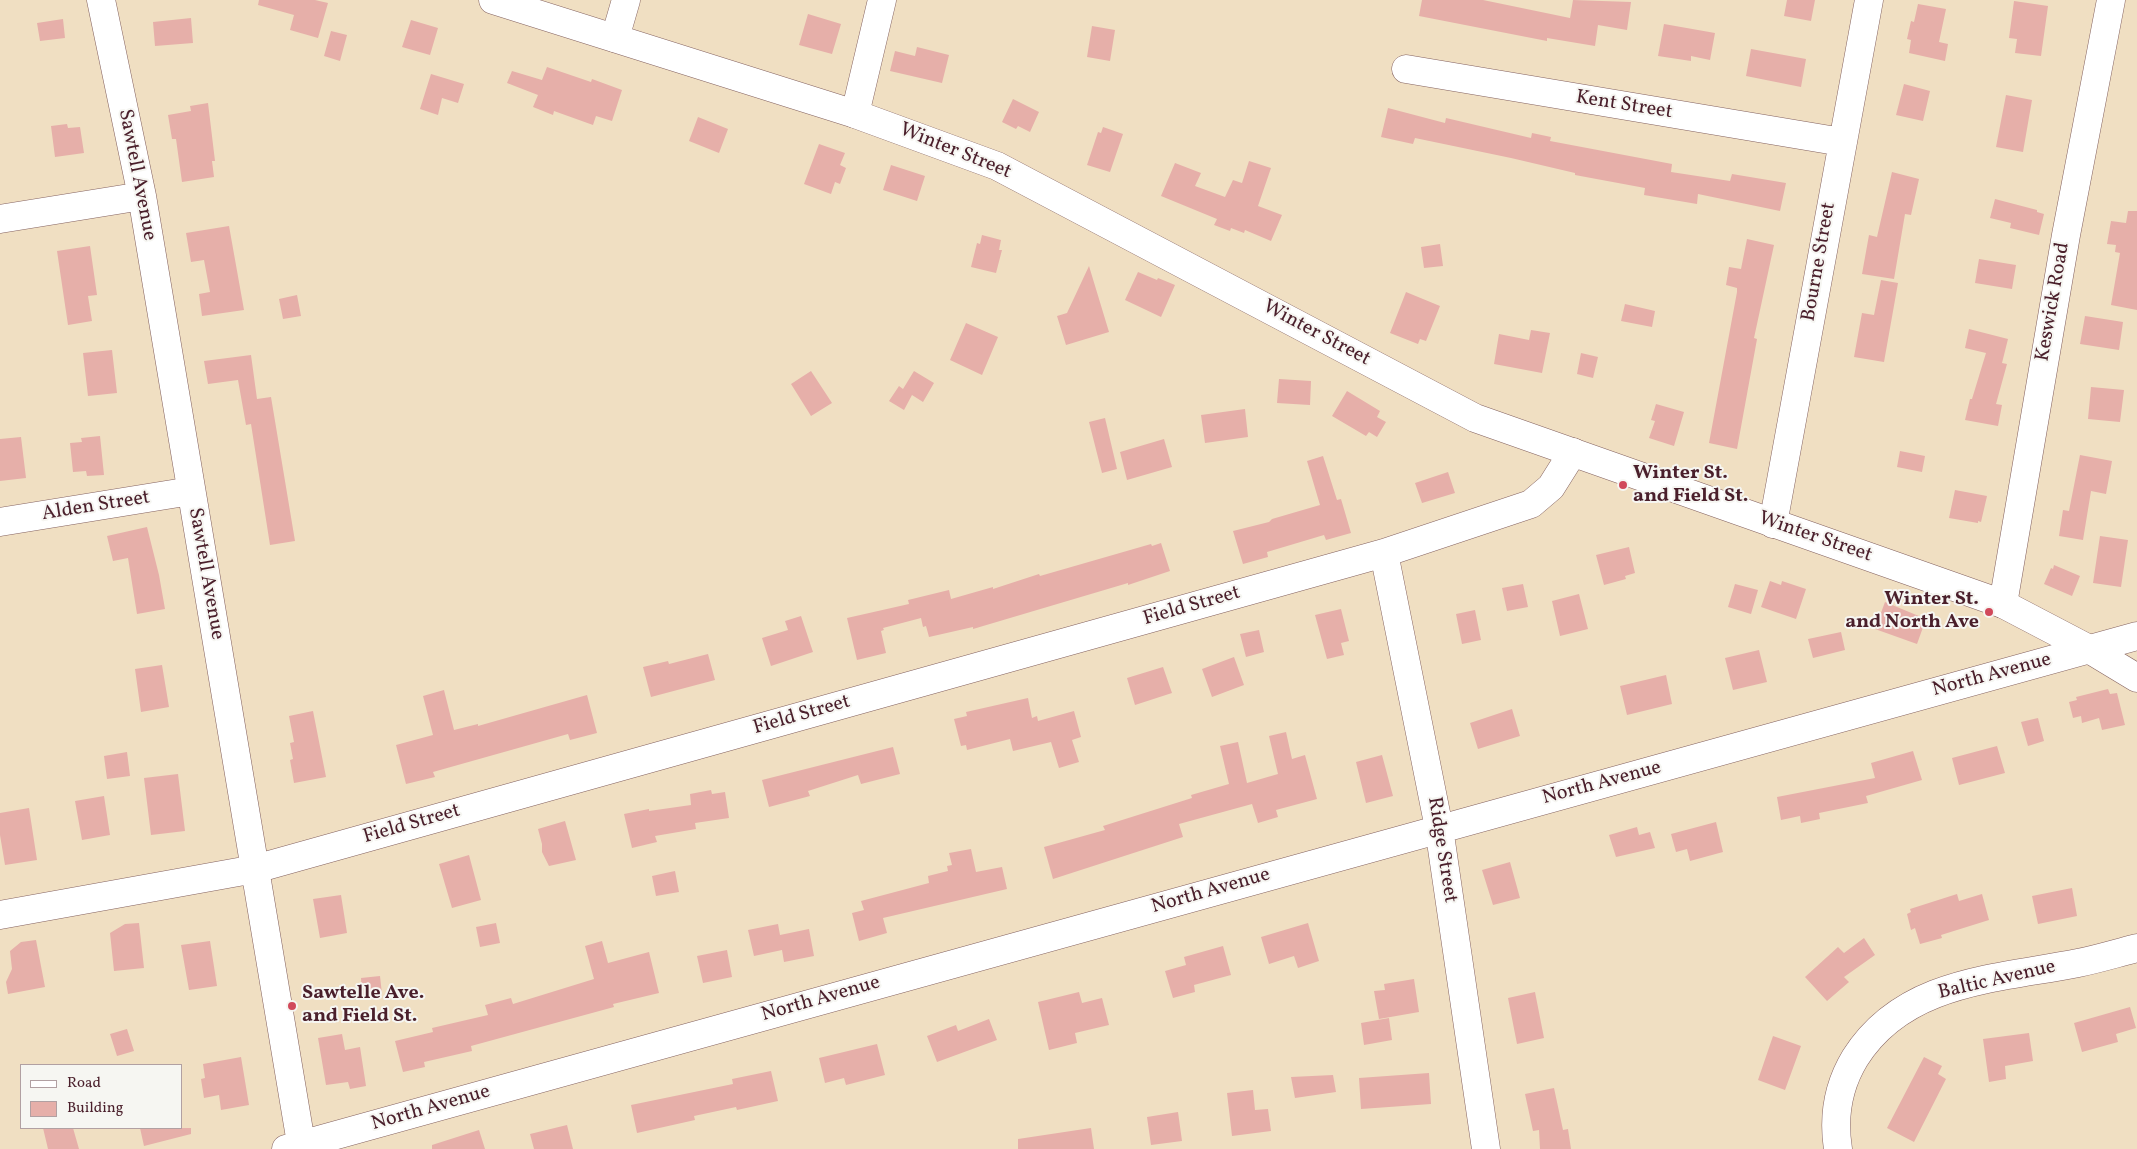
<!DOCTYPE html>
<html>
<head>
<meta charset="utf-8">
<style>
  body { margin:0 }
  #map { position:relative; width:2137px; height:1149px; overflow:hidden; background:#f0dfc2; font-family:Vollkorn,serif }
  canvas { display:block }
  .legend { position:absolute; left:20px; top:1064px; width:162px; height:65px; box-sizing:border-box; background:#f6f6f2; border:1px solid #b1a0a2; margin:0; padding:6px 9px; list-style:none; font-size:15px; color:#4a1f2b }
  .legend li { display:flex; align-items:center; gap:10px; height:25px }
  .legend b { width:25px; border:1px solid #b1a0a2 }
</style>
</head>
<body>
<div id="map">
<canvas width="2137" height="1149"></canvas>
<ul class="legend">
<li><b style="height:6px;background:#fff"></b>Road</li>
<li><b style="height:14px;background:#e6afa9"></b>Building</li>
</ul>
</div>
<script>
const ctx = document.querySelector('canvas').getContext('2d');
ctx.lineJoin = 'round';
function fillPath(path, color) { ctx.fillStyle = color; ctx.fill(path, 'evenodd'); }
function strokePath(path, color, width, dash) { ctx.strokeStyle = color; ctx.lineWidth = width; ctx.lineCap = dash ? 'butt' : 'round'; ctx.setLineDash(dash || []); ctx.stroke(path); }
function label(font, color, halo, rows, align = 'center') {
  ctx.font = font + ' Vollkorn,serif'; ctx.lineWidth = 4; ctx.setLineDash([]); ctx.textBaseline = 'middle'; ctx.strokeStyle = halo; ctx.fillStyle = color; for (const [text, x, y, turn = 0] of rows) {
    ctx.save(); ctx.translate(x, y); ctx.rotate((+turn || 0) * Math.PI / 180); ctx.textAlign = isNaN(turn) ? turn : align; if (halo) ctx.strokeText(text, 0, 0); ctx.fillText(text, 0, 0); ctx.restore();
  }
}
fillPath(new Path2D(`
  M259 0H315L328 3 318 38 290 30 294 15 258 5Z
  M1422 0H1483L1570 18 1573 0 1631 2 1627 30 1598 25 1595 46 1547 38V41L1419 16Z
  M1787 0H1815L1811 21 1784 16Z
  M2014 1 2048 6 2041 56 2015 53 2017 39 2009 38Z
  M1918 4 1946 9 1939 42 1948 44 1945 61 1909 53 1911 40 1907 39 1911 21 1914 22Z
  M808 14 841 24 832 54 799 45Z
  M191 18 193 43 155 46 153 22Z
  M63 19 65 38 40 41 37 23Z
  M411 20 438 28 430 55 402 47Z
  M1664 24 1715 33 1710 60 1691 56V61L1658 56Z
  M1092 26 1115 30 1110 61 1087 57Z
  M331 31 347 35 340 61 324 56Z
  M917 47 949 55 942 83 890 71 895 51 915 56Z
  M1751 49 1806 59 1801 87 1746 76Z
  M547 67 591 82 592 79 622 90 612 121 596 116 593 125 554 111 553 115 533 107 538 95 507 83 512 71 542 80Z
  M431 74 464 84 458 103 442 98 438 115 420 109Z
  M1904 84 1930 91 1923 121 1896 115Z
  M2006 95 2032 100 2023 152 1996 147Z
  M1013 99 1039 112 1030 132 1018 126 1016 129 1002 122Z
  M208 103 215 161H212L214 177 182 182 176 139H172L168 115 191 111 190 106Z
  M1388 108 1445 123 1446 118 1531 138 1532 133 1551 137 1550 141 1672 164 1671 172 1730 181 1732 174 1786 183 1780 211 1698 194 1697 204 1644 195 1645 188 1575 175V173L1511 158 1415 138 1413 144 1381 137Z
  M698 117 728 129 719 153 689 141Z
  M67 124 68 128 80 127 84 153 55 157 51 126Z
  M1103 127 1123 134 1110 172 1087 165 1098 132 1101 133Z
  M819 144 845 153 840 165 846 168 840 184 835 182 831 194 804 184Z
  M1249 161 1271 168 1258 206 1282 215 1271 241 1245 230 1244 233 1231 228 1230 231 1214 225 1217 219 1161 196 1175 163 1201 173 1195 186 1225 197 1233 180 1242 183Z
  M891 165 925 176 917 201 883 190Z
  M1892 172 1919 179 1911 215 1905 214 1894 279 1862 274 1869 235 1877 237Z
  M1995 199 2037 210V212L2044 214 2039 235 2010 228 2011 223 1990 218Z
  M2128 211H2137V310L2111 305 2120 253 2115 252 2116 245 2107 244 2111 221 2126 223Z
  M229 226 244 310 202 316 199 294 210 292 204 260 191 262 186 233Z
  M982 235 1001 240 999 250H1002L996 273 971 267 977 243 980 244Z
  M1747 239 1774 245 1754 338 1757 339 1737 449 1709 443 1737 292V288L1726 285 1729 267 1741 269Z
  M1440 244 1443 266 1424 268 1421 247Z
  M90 246 97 295 88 296 92 321 68 325 57 251Z
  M1979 259 2016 265 2012 289 1975 283Z
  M1089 266 1109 332 1066 345 1057 316 1067 313Z
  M1138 272 1157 280 1158 278 1175 285 1161 317 1125 300Z
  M1881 280 1898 283 1884 362 1854 357 1862 313 1874 315Z
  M1406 292 1440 306 1426 341 1420 339 1418 344 1390 333Z
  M297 295 301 316 283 319 279 299Z
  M1625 304 1655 311 1652 327 1621 321Z
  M2085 316 2123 322 2119 350 2080 344Z
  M966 323 998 337 982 375 950 360Z
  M1969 329 2008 339 2002 363 2007 364 1996 404 2002 405 1998 426 1965 420 1970 399H1972L1986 353 1965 348Z
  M1531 330 1550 333 1542 373 1494 364 1499 334 1529 340Z
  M112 350 117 393 88 396 83 353Z
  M1581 353 1598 357 1593 378 1577 374Z
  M251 355 257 399 271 397 295 541 270 545 251 424 246 425 238 380 208 384 204 361Z
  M811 371 832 403 811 416 791 384Z
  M914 371 934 383 923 402 912 395 904 410 889 401 899 386 903 389Z
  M1279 379 1311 381 1310 405 1277 403Z
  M2091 387 2124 390 2120 422 2088 419Z
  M1347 391 1380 411 1377 417 1386 422 1377 437 1369 432 1366 436 1332 416Z
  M1656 404 1684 412 1674 446 1649 438 1655 421 1651 420Z
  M1245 409 1248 437 1205 443 1201 415Z
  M1105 418 1117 469 1102 473 1089 422Z
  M100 436 104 475 87 476 86 471 73 472 70 443 82 442 81 438Z
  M21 437 26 478 0 481V439Z
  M1164 439 1172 467 1127 480 1120 452Z
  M1900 451 1925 456 1922 472 1897 467Z
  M2080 455 2112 461 2106 494 2091 491 2083 540 2059 536 2063 510 2069 511Z
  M1323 456 1337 500 1341 499 1351 533 1326 540 1324 535 1267 552 1268 557 1243 564 1233 531 1269 522 1272 519 1320 505 1307 461Z
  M1448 472 1455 493 1422 503 1415 483Z
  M1955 490 1987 496 1981 522 1978 521V523L1949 518Z
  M147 527 159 575 165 609 137 614 128 558 113 561 107 536Z
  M2100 536 2128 540 2121 587 2093 583Z
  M1161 543 1170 571 1128 585V583L973 629V627L929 637 926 626 923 627 921 618 883 628 884 630 881 631 886 653 857 660 847 618 909 604 908 600 949 590 951 599 993 587V589L1039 574 1040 576 1151 544 1152 546Z
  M1629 547 1635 573 1625 576 1626 579 1604 585 1596 555Z
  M2054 565 2080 576 2072 596 2044 584 2051 568 2053 569Z
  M1770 581 1781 585 1782 581 1806 589 1796 619 1761 607Z
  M1523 584 1528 607 1507 611 1502 588Z
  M1735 584 1758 590 1751 614 1728 607Z
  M1579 594 1588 629 1560 636 1552 601Z
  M1885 602 1926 619 1917 644 1875 629Z
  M1341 609 1349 641 1341 643 1344 655 1327 659 1315 615Z
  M1475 610 1481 640 1462 644 1456 614Z
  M801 616 813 652 771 666 762 638 788 630 785 621Z
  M1259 630 1264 652 1246 657 1240 634Z
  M1841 632 1845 650 1813 658 1808 639Z
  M1759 650 1767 682 1733 690 1725 658Z
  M708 654 715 680 651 697 643 667 668 661 669 664Z
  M1234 657 1244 685 1212 697 1202 669Z
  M162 665 169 707 141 712 135 669Z
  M1163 667 1172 693 1135 705 1127 678Z
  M1666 675 1672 704 1627 715 1620 686Z
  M2108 689 2110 694 2117 693 2125 725 2102 730 2099 718 2082 723 2081 716 2073 718 2069 702 2077 700 2076 697Z
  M444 690 454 730 478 724V726L587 695 597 733 570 740 568 734 433 772 435 777 406 784 396 745 433 735 423 696Z
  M1028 698 1032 718 1037 716 1038 721 1074 711 1081 737 1072 740 1079 762 1059 768 1051 742 1013 751 1010 739 967 750 966 745 961 746 954 719 967 716 966 712Z
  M1512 709 1520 736 1478 749 1470 723Z
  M313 711 326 777 294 783 290 760 293 759 290 743 294 742 289 716Z
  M2038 718 2044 741 2028 746 2021 722Z
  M1286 732 1292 759 1305 755 1317 799 1276 810 1278 817 1258 823 1252 804 1179 824 1183 837 1053 879 1044 847 1105 830 1103 826 1192 798 1191 795 1229 784 1220 746 1238 742 1247 783 1278 774 1269 736Z
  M1997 746 2005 773 1959 785 1952 758Z
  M893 747 900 774 861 784 858 775 808 791 810 796 769 807 762 780Z
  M1913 751 1922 780 1866 796 1868 803 1819 813 1820 819 1801 823 1800 816 1781 820 1777 797 1875 778 1871 763Z
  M127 752 130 776 107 779 104 756Z
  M1382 755 1393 796 1366 803 1356 762Z
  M178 774 185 831 151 835 144 778Z
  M711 790 712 794 725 792 729 818 695 823 696 829 655 836 657 842 632 848 624 814 649 809V811L691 805 690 794Z
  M104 796 110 835 82 840 75 801Z
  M29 808 37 860 5 865 0 835V813Z
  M565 821 576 860 549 866 542 852V844L538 829Z
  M1716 822 1723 852 1690 861 1687 849 1676 852 1671 834Z
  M1637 827 1639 835 1650 832 1655 848 1616 857 1609 835Z
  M971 849 976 872 1002 867 1007 889 883 918 887 933 859 941 852 913 864 910 861 901 929 883 928 876 948 871 947 866 952 865 949 853Z
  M469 855 481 900 452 908 439 864Z
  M1510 862 1520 898 1493 905 1482 870Z
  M675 871 679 892 656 896 652 876Z
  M2072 888 2077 916 2038 924 2032 896Z
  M1957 894 1959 901 1982 894 1989 920 1941 935 1942 938 1920 944 1915 928 1911 930 1907 914 1911 912 1910 909Z
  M341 895 347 933 320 938 313 899Z
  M139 923 144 968 114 971 110 933 125 924Z
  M496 923 500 943 480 947 476 927Z
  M1308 923 1319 961 1298 968 1294 956 1269 964 1261 937Z
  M778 924 780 935 809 929 814 956 784 962 782 950 754 956 748 930Z
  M1864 938 1875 955 1844 977 1849 982 1827 1001 1805 977 1838 947 1844 953Z
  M36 940 45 987 8 994 6 982 12 969 10 951 21 942Z
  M210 941 217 986 189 990 181 945Z
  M602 941 608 963 649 952 659 993 613 1004 614 1007 471 1046 472 1051 424 1062 425 1067 403 1072 395 1041 433 1032 432 1028 488 1015 485 1005 511 998 513 1004 594 979 585 946Z
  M1223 946 1231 975 1194 985 1195 992 1173 998 1165 971 1186 965 1184 957Z
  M727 950 732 977 703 983 697 956Z
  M380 976 382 994 362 996 361 978Z
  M1414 979 1419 1012 1379 1019 1374 991 1385 990 1384 984Z
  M1079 992 1082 1003 1102 998 1109 1025 1075 1033 1077 1043 1049 1050 1038 1002Z
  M1535 992 1544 1038 1517 1044 1508 998Z
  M2130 1007 2136 1028 2116 1034 2118 1042 2082 1052 2074 1023Z
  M1389 1018 1392 1040 1364 1045 1361 1023Z
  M989 1019 997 1040 937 1062 927 1036 956 1025 958 1031Z
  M127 1029 134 1051 117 1056 110 1034Z
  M2029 1033 2033 1061 2005 1066 2006 1079 1989 1082 1983 1039Z
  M342 1034 345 1050 360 1047 366 1086 350 1089 348 1082 326 1085 318 1038Z
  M1773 1036 1801 1046 1785 1090 1758 1080Z
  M877 1044 885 1075 846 1085 844 1078 825 1083 819 1058Z
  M241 1057 249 1105 221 1110 219 1095 204 1098 201 1079 205 1078 203 1064Z
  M1924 1057 1942 1066 1938 1074 1946 1079 1914 1142 1887 1128Z
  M771 1071 778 1101 737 1110 736 1107 694 1116 695 1120 637 1133 631 1105 733 1084 732 1079Z
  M1429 1073 1431 1104 1361 1109 1359 1078Z
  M1333 1075 1336 1092 1295 1098 1291 1077Z
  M1554 1088 1563 1130 1568 1129 1571 1149H1540L1539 1130 1533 1131 1525 1094Z
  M1253 1090 1255 1110 1268 1109 1271 1131 1232 1136 1227 1093Z
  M1178 1112 1182 1141 1151 1145 1147 1117Z
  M567 1125 573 1149H534L530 1134Z
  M43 1128H73L79 1149H48Z
  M140 1128H191V1134L144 1146Z
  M1091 1128 1094 1149H1018V1139Z
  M479 1130 485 1149H432V1145Z`), '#e6afa9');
const minor = new Path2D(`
  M101 0 142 196 302 1149
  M615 38 626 0
  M1406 69 1842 142
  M855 114 882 0
  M0 219 142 196
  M0 522 191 491
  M1773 524 1869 0
  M1384 553 1439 828 1486 1149
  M2003 604 2066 235 2111 0
  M0 915 255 869 1384 553 1531 504 1551 487 1573 452
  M286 1149 2137 636
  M1838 1149C1833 1117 1838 1086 1855 1058 1904 980 1997 979 2078 963 2098 959 2117 953 2137 948`);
const major = new Path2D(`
  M493 0 855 114 997 166 1475 418 2003 604 2089 649 2137 678`);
strokePath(minor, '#846260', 29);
strokePath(major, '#846260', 29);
strokePath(minor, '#fff', 28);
strokePath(major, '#fff', 28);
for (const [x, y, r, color] of [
  [1623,485,5,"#d1495b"],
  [1989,612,5,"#d1495b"],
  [292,1006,5,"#d1495b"]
]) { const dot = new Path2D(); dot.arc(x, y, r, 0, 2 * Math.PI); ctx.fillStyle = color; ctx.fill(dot); strokePath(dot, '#f6f6f2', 2); }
label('20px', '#4a1f2b', '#f6f6f2', [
  ["Kent Street",1624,106,9],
  ["Winter Street",955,152,22],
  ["Sawtell Avenue",136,175,79],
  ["Bourne Street",1820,262,-80],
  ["Keswick Road",2054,302,-80],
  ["Winter Street",1316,334,28],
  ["Alden Street",96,507,-9],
  ["Winter Street",1815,538,19],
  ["Sawtell Avenue",205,574,80],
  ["Field Street",1192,607,-16],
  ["North Avenue",1992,676,-15],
  ["Field Street",802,716,-16],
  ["North Avenue",1602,784,-15],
  ["Field Street",412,825,-16],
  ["Ridge Street",1441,850,81],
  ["North Avenue",1211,892,-16],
  ["Baltic Avenue",1997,981,-13],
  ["North Avenue",821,1000,-16],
  ["North Avenue",431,1109,-16]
]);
label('bold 20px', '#4a1f2b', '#f6f6f2', [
  ["Winter St.",1633,474],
  ["and Field St.",1633,497],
  ["Winter St.",1979,600,"right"],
  ["and North Ave",1979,623,"right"],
  ["Sawtelle Ave.",302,994],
  ["and Field St.",302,1017]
], 'left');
</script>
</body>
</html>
